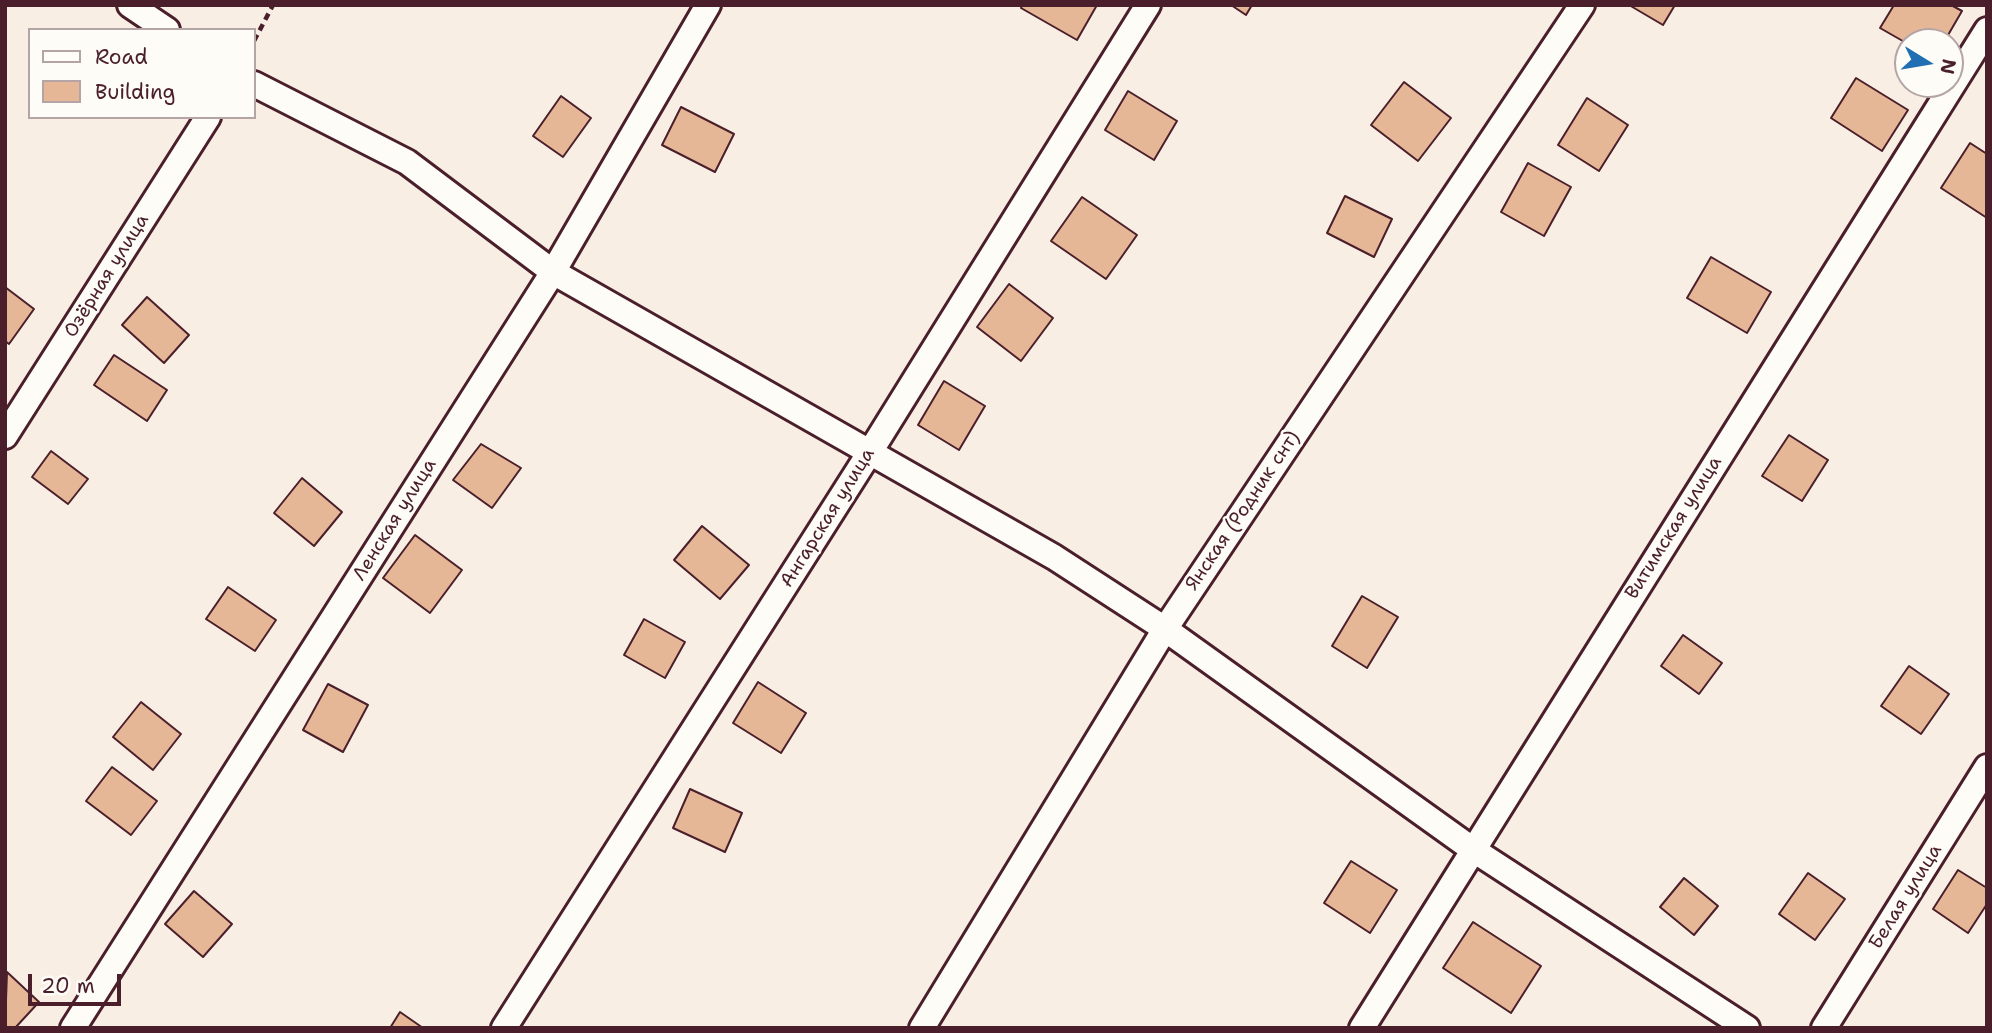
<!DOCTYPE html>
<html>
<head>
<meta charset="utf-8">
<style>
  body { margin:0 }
  #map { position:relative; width:1992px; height:1033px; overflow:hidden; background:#f8eee4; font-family:"Shantell Sans",sans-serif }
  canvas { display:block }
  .frame { position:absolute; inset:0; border:7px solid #4a1f2b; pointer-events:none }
  .legend { position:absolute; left:28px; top:28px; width:228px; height:91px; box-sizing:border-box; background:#fdfcf7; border:2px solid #b5a4a5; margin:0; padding:9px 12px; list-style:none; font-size:21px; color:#4a1f2b }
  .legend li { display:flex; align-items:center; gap:14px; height:35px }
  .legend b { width:35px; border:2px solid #b5a4a5 }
  .north { position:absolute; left:1894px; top:28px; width:70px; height:70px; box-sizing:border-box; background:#fdfcf7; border:2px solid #b5a4a5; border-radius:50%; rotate:101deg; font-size:19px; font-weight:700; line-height:28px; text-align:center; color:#4a1f2b }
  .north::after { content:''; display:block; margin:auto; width:24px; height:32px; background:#1f6fb2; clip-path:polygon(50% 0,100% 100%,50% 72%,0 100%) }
  .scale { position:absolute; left:28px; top:974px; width:93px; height:32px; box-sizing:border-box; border:4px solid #4a1f2b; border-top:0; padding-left:9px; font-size:21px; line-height:24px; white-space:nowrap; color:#4a1f2b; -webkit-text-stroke:5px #fdfcf7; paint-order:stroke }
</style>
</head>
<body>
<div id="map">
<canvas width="1992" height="1033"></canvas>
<div class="frame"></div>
<ul class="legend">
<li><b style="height:9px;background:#fdfcf7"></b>Road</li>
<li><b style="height:19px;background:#e6b796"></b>Building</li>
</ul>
<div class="north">N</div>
<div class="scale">20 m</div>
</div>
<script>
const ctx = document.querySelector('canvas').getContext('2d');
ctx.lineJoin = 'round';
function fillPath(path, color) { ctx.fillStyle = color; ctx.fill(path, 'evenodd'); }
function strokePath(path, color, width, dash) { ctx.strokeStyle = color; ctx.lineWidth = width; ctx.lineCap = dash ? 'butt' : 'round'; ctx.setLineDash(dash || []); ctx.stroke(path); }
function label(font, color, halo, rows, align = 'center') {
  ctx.font = font + ' "Shantell Sans",sans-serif'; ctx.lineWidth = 5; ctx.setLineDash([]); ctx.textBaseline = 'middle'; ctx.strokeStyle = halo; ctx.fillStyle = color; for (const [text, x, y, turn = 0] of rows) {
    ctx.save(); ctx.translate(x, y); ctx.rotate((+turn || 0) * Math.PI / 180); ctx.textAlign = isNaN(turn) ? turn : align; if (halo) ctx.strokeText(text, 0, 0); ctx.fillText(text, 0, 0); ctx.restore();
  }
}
const building = new Path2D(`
  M1022 5H1097L1077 40 1021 8Z
  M1231 5H1252L1246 15Z
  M1629 5H1675L1663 25Z
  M1894 5H1951L1962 11 1944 42 1908 44 1880 28Z
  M1856 78 1908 110 1882 151 1831 118Z
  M1404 82 1451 118 1418 161 1371 125Z
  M1128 91 1177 121 1154 160 1105 130Z
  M561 96 591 118 563 157 533 136Z
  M1587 98 1628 125 1599 171 1558 145Z
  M681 107 734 134 715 172 662 145Z
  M1970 143 1987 154V218L1941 188Z
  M1528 163 1571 187 1544 236 1501 212Z
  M1345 196 1392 219 1374 257 1327 233Z
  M1082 197 1137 235 1106 279 1051 241Z
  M1711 257 1771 292 1747 333 1687 298Z
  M1009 284 1053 318 1021 361 977 327Z
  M5 287 34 309 9 344 5 341Z
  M147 297 189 335 164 363 122 325Z
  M114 355 167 390 147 421 94 385Z
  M944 381 985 406 959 450 918 425Z
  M1789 435 1828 460 1802 501 1762 476Z
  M481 444 521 468 492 508 453 480Z
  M51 451 88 479 68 504 32 477Z
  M302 478 342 512 314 546 274 513Z
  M702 526 749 565 720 599 674 560Z
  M415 535 462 570 430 613 383 578Z
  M228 587 276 620 255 651 206 619Z
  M1362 596 1398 617 1367 668 1332 646Z
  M644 619 685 642 665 678 624 655Z
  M1683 635 1722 663 1699 694 1661 666Z
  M1909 666 1949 694 1921 734 1881 706Z
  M758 682 806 713 781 753 733 723Z
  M328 684 368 705 343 752 303 730Z
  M141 702 181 734 153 770 113 737Z
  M112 767 157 801 131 835 86 801Z
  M690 789 742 813 725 852 673 828Z
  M1351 861 1397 890 1370 933 1324 903Z
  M1958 870 1987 888V904L1968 933 1933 909Z
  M1808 873 1845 899 1815 940 1779 914Z
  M1684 878 1718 906 1694 935 1660 907Z
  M194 891 232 924 203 957 165 924Z
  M1473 922 1541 966 1511 1013 1443 968Z
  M7 972 39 1002 15 1028H5Z
  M400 1012 423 1028H390Z`);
fillPath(building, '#e6b796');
strokePath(building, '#4a1f2b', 2);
const street = new Path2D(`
  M130 5 167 30
  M254 84 407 162 553 272 1054 557 1165 629 1472 849 1747 1028
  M5 436 208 117
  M73 1028 553 272 708 5
  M504 1028 870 452 1148 5
  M922 1028 1165 629 1582 5
  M1362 1028 1987 30
  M1824 1028 1987 767`);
strokePath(street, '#4a1f2b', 30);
strokePath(new Path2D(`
  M254 41 273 5`), '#4a1f2b', 4.5, [7, 5]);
strokePath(street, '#fdfcf7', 24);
label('19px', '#4a1f2b', '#fdfcf7', [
  ["Озёрная улица",107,276,-58],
  ["Янская (Родник снт)",1243,511,-56],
  ["Ангарская улица",828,518,-58],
  ["Ленская улица",395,520,-58],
  ["Витимская улица",1674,528,-58],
  ["Белая улица",1906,897,-58]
]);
</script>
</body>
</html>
